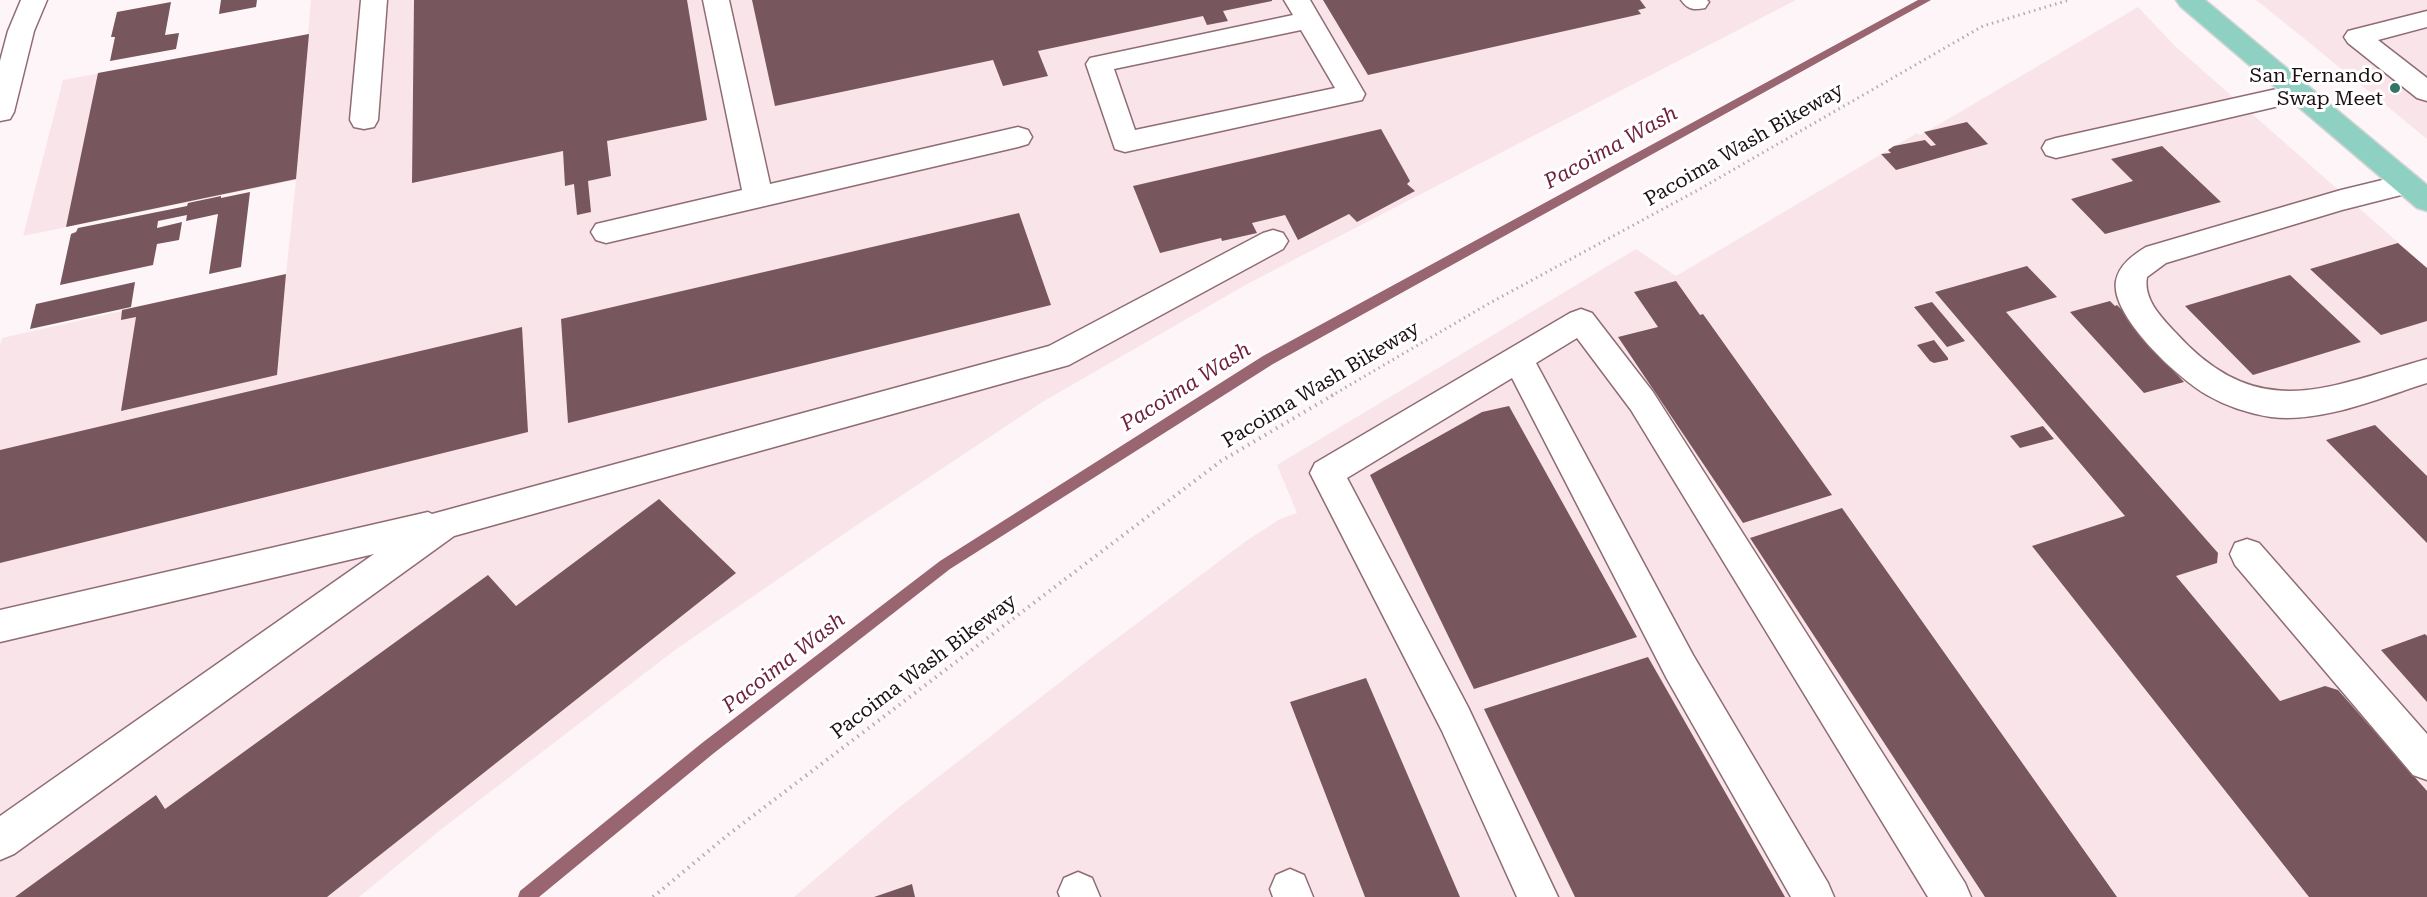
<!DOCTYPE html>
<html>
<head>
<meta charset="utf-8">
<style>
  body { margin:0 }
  canvas { display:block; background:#fdf5f7 }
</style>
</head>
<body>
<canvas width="2427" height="897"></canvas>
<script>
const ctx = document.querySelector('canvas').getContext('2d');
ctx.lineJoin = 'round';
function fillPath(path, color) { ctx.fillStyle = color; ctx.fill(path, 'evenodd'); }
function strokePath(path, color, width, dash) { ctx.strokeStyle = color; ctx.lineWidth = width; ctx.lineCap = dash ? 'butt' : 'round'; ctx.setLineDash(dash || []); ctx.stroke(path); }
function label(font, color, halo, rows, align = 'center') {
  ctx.font = font + ' "Roboto Serif",serif'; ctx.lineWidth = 6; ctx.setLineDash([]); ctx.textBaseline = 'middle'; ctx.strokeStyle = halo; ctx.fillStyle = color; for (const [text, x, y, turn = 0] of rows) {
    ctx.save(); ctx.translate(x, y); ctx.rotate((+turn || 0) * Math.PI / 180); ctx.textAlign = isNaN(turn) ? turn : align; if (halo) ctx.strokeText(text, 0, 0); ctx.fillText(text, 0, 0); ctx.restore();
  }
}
fillPath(new Path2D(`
  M311 0H1796L1249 283 1044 401 854 527 675 650 443 828 359 897H0V346L2 338 286 274 296 180 23 236 63 80 308 34Z
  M2256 0H2427V139L2301 36Z
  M2138 7 2175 46 2427 268V897H794L897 809 1099 652 1246 541 1280 519 1297 513 1277 465 1636 249 1676 276 1917 133 1920 135 1960 112Z`), '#f9e5e9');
fillPath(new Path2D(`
  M1918 0H1931L1273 364 950 569 714 753 539 897H518L520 891 702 743 940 561 1263 356Z`), '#986571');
fillPath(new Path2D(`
  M221 0H257L256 7 219 14Z
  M414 0H687L707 120 607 141 611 176 588 181 591 212 577 215 574 184 565 186 563 151 412 183Z
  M752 0H1272V1L1223 11 1228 21 1207 25 1203 16 1038 51 1048 76 1003 86 993 60 775 106Z
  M1323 0H1640L1646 8 1638 10 1641 14 1368 75Z
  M171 2 165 35 179 33 176 49 110 61 115 37H111L117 12Z
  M309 34 296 179 66 227 98 73Z
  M1967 122 1988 144 1896 170 1881 154 1891 153 1888 150 1894 146 1925 140 1931 146 1936 145 1924 132Z
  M1381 129 1410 181 1407 184 1415 191 1357 222 1349 214 1298 240 1285 215 1252 223 1257 233 1222 241 1221 238 1160 253 1133 186Z
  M2162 146 2221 202 2105 234 2071 199 2133 181 2111 159Z
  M250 192 241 267 209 274 218 214 186 221 187 215 158 221 157 228 182 222 179 240 157 244 153 265 60 285 71 234 76 232 78 228 187 206 188 203 221 196V198Z
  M1019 213 1051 305 568 423 561 319Z
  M2398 243 2427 268V321L2381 335 2310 269Z
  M2027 266 2057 297 2006 312 2218 553 2217 563 2176 576 2280 701 2325 686 2338 690 2427 791V897H2309L2032 546 2125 516 1935 292Z
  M286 274 277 375 121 411 136 317 121 320 122 310Z
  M2290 275 2361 342 2253 375 2185 306Z
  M1676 281 1700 315 1703 314 1832 495 1743 523 1618 337 1658 327 1634 292Z
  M135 282 131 307 30 329 36 304Z
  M2110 301 2115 306 2117 305 2133 321 2130 322 2151 344 2149 345 2184 382 2144 393 2070 312Z
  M1932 302 1965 341 1947 347 1914 307Z
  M522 327 528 432 0 563V450Z
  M1934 340 1948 358V360L1934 363 1930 361 1917 345Z
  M1509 406 1637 637 1474 689 1370 475 1482 412Z
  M2375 425 2427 476V543L2326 440Z
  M2043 426 2054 439 2020 448 2010 436Z
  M659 499 736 573 327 897H15L156 795 165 809 488 575 516 606Z
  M1842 508 2117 897H1985L1750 538Z
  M2425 634 2427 636V702L2381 650Z
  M1648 657 1785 897H1575L1484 709Z
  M1366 678 1460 897H1365L1290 702Z
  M912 884 915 897H874Z`), '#78565e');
const minor = new Path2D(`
  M21 0H47L34 31 14 112 10 119 0 121V61L8 31Z
  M361 0H387L378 120 374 127 364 129 354 127 350 120Z
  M703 0H729L770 184 1018 127 1028 130 1032 137 1028 144 1018 147 606 243 596 240 591 232 596 224 742 190Z
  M1284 0H1310L1365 94 1362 100 1125 152 1115 149 1086 64 1090 58 1293 15ZM1301 30 1335 88 1135 130 1114 69Z
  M1681 0H1707L1709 2 1705 8C1694 10 1688 10 1681 0Z
  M2427 11V27L2378 40 2427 78V101L2417 98 2348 43 2344 37 2348 31Z
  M2299 84 2309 87 2312 93 2309 99 2056 158 2046 155 2042 148 2046 141 2056 138Z
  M2407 174 2417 177 2421 184 2417 191 2342 210 2166 263 2147 277C2143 299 2161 317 2175 332 2258 424 2325 388 2427 359V383C2379 398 2323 423 2271 417 2250 414 2226 406 2207 395 2179 379 2110 316 2116 281 2119 265 2133 255 2146 247L2341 190Z
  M1273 230 1283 233 1288 241 1283 249 1069 365 454 536 14 854 0 860V816L374 554 0 642V610L428 512 432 514 1049 346 1263 233Z
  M1581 309 1592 313 1653 392 1965 883 1971 897H1928L1631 410 1577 338 1536 363 1693 655 1828 883 1834 897H1791L1667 679 1512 378 1347 478 1468 707 1558 897H1517L1442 731 1310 473 1315 463 1570 313Z
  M2247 539 2259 543 2427 734V780L2413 775 2235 565 2230 554 2235 543Z
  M1290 869 1304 875 1313 897H1273L1270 889 1276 875Z
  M1078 872 1092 878 1100 897H1060L1058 892 1064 878Z`);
const major = new Path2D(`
  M2176 0H2205L2427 185V211L2417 208 2180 6Z`);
strokePath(minor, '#8f6c73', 3);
strokePath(major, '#d6d4d5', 3);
strokePath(new Path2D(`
  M1331 396 1488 304 1698 190 1983 26 2069 0`), '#b5acae', 3, [1.5, 4]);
strokePath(new Path2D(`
  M653 897 729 834 1221 461 1333 395`), '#b5acae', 4, [1.5, 5]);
fillPath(minor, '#fff');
fillPath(major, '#8ed1c2');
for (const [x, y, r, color] of [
  [2395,88,6,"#347666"]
]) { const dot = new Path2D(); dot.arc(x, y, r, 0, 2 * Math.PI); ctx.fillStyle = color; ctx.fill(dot); strokePath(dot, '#fff', 2); }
label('20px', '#1d1013', '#fff', [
  ["San Fernando",2383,76],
  ["Swap Meet",2383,99]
], 'right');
label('20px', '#1d1013', '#fff', [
  ["Pacoima Wash Bikeway",1744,145,-30],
  ["Pacoima Wash Bikeway",1321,385,-31],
  ["Pacoima Wash Bikeway",924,667,-37]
]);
label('italic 21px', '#70223b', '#fff', [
  ["Pacoima Wash",1611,148,-29],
  ["Pacoima Wash",1186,387,-32],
  ["Pacoima Wash",784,663,-38]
]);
</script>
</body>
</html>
